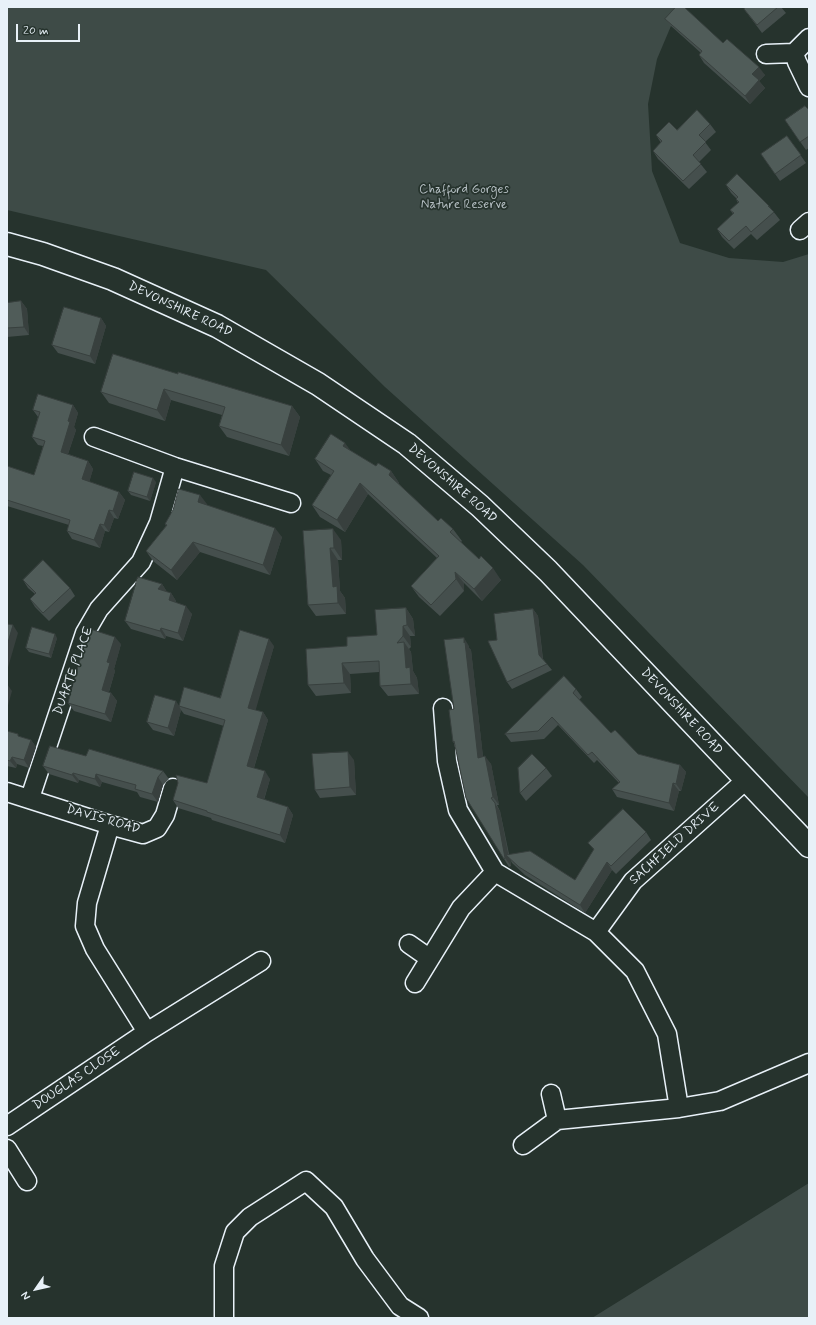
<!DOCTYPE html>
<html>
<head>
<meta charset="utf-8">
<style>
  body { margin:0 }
  #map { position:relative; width:816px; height:1325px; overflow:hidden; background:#26332d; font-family:Mynerve,sans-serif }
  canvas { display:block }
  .frame { position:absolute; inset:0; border:8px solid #e8f1f8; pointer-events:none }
  .north { position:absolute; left:16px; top:1269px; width:40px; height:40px; -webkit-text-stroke:3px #26332d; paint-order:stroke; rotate:236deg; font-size:11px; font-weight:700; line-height:16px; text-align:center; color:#e8f1f8 }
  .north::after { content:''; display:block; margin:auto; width:14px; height:18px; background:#e8f1f8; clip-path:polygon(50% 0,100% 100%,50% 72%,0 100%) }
  .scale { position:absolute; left:16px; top:24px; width:64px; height:18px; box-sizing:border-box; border:2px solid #e8f1f8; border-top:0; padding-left:5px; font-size:12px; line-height:14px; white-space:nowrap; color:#e8f1f8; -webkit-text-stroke:3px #26332d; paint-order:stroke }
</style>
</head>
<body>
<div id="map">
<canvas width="816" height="1325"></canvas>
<div class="frame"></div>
<div class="north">N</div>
<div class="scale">20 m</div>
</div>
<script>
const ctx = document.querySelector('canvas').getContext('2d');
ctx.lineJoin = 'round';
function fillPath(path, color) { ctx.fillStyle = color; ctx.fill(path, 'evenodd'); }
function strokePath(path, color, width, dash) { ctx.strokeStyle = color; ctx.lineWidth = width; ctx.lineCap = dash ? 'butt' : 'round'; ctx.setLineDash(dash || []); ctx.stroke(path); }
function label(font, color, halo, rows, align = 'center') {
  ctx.font = font + ' Mynerve,sans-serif'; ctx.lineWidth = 3.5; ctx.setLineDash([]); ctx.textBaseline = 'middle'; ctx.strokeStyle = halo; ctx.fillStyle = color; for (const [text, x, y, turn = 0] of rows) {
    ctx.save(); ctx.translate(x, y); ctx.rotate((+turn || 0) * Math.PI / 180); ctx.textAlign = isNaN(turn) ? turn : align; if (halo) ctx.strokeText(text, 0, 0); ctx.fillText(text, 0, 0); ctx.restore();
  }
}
fillPath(new Path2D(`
  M7 7H679L657 59 648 104 652 171 680 243 729 258 783 262 809 254V798L583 565 385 387 266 270 7 210Z
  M809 1183V1318H592Z`), '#3e4b47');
const street = new Path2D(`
  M794 53 809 38
  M766 54 794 53 797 62 809 87
  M800 230 809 222
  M94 437 175 467 291 503
  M443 708 447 761 458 810 495 872 596 932 633 881 746 780
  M7 792 110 825 143 834 157 828 165 815 173 788
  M30 798 85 633 99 609 141 562 159 523 175 467
  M110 825 87 903 85 926 95 949 147 1032
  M596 932 635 971 667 1034 679 1108 720 1101 809 1063
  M409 944 429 958
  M415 983 461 908 495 872
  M557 1120 679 1108
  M7 1126 147 1032 261 961
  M523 1145 557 1120 551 1094
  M7 1149 27 1181
  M224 1318V1266L235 1232 250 1217 306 1181 334 1207 365 1259 400 1306 419 1318`);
const primary = new Path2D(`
  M7 244 43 254 113 279 217 326 318 384 407 444 480 506 548 571 809 846`);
strokePath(street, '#e8f1f8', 21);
strokePath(primary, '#e8f1f8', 25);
strokePath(street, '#26332d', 18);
strokePath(primary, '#26332d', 22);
fillPath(new Path2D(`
  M746 7H781L786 13 762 33 744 9Z
  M665 19 723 43 765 75 759 81 765 88 750 104 704 63 699 55 701 53 671 26Z
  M809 110V148L806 150 785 120Z
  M710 124 716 132 705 142 711 150 699 162 707 172 689 189 658 159 653 151 661 143 656 135Z
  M787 136 806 163 780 181 761 154Z
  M726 185 769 206 780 220 757 240 751 234 734 249 722 237 717 229 733 214 730 210 738 203 736 199H737L731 193Z
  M21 301 27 309 29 335 7 337V303Z
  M101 318 106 326 95 364 58 353 52 345Z
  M178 374 292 406 300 417 289 456 227 437 219 426 222 415 171 400 165 421 109 403 101 392Z
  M73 405 78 413 74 427 76 430 68 454 88 461 93 469 89 482 119 492 125 500 118 519 114 518 109 532 105 531 100 548 72 539 67 531 69 525 7 506V466L34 475 43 446 38 445 32 437 38 417 33 410Z
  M351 451 376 466 391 471 399 483V484L438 521 453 529 462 541 461 542 501 580 482 601 464 583V591L440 616 419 597 411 586 437 558 368 494 345 532 320 517 312 505 331 475 323 471 315 459Z
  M156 482 150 501 131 495 128 491Z
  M207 504V505L282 537 270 575 200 552 177 580 153 561 146 551 166 526 165 524Z
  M303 531 341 540 342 560H338L340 591 345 598 346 614 316 616 308 605Z
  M23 580 70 588 75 596 49 621 35 607 30 599 35 594 28 588Z
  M162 584 167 592 171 593 176 601V603L192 614 183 641 166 636 165 639 131 629 125 621Z
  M406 608 413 619 415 636H410L411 647 409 649 411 652 413 671 417 678 419 694 388 696 380 686 379 672 350 674 351 693 316 696 308 685 347 646 377 635Z
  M533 609 538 616 543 659 547 664 552 670 512 689 507 682Z
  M57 638 51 658 29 652 26 648Z
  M121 644 114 669 115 671 109 692 111 693 117 701 111 722 74 711 68 703Z
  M274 646 255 710 263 712 268 720 254 768 270 779 264 800 288 807 293 815 285 843 212 820 211 818 178 808 173 800 207 783 224 726 184 714 181 710 174 736 153 730 147 722 179 705 220 698Z
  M469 646V648L471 650 483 757 491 764 499 805H497L500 811 509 854 575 880 594 850 588 843 646 832 651 840 616 874 612 870 585 913 525 875 512 863 510 859 511 866 509 867 504 859 455 744 453 742 454 709Z
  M576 689 582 697 579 700 611 733 638 754 680 765 686 772 681 791H679L674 811 617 797 612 789 619 783 597 760 594 763 558 725 544 739 511 742 505 734Z
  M7 731 21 737 31 740 36 747 29 768 17 764 16 768 7 766Z
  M86 756 163 771 169 779 163 785 158 802 140 797 137 792 102 782 100 787 79 780 78 783 49 774 43 766Z
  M354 760 356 795 320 798 315 790Z
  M546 768 552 776 526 801 520 793Z`), '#454f4d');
fillPath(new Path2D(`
  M759 67 765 75 759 81 765 88 750 104 745 96 752 74Z
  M21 301 27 309 29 335 24 327Z
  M101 318 106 326 95 364 90 356Z
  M164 389 171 400 165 421 157 410Z
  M73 405 78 413 74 427 76 430 66 460 61 452 68 421Z
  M292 406 300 417 289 456 281 445Z
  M345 443 354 455 343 446Z
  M88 461 93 469 88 487 82 479Z
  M391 471 399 483 397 487 389 475Z
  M153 478 156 482 150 501 147 497Z
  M360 483 368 494 345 532 337 520Z
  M119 492 125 500 118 519 113 511Z
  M200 495 207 504 205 512 198 502Z
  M109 510 114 518 109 532 104 525Z
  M100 524 105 531 100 548 94 540Z
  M275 528 282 537 270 575 263 565Z
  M333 529 341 540 342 560 334 548Z
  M193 542 200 552 177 580 171 570Z
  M330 548 338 560 340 591 345 598 346 614 338 603 333 587Z
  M493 568 501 580 482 601 474 589Z
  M455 572 464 583V591L456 579Z
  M162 584 167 592 158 589Z
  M171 593 176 601 174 608 169 600Z
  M186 606 192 614 183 641 178 633Z
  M406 608 413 619 415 636 407 625Z
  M533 609 538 616 543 662 539 655Z
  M13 625 18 633 7 671V646Z
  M403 626 410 636 411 647 403 636Z
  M161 628 166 636 165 639 160 631Z
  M55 634 57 638 51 658 49 654Z
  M115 637 121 644 114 669 115 671 107 698 102 690 107 662Z
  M464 638 469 646V648L471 650 484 766 478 758Z
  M269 639 274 646 254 716 248 708Z
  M404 642 411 652 413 671 417 678 419 694 411 684 406 668Z
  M342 663 350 674 351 693 344 683Z
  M7 684 12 691 7 709Z
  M111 693 117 701 111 722 105 714Z
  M176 701 180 707 179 706 181 710 174 736 168 728Z
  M263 712 268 720 252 774 247 766Z
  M31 740 36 747 29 768 24 760Z
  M348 752 354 760 356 795 350 787Z
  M485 756 491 764 499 805 493 797Z
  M12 757 17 764 16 768 10 761Z
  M680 765 686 772 681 791 676 784Z
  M265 771 270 779 262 805 257 797Z
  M73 773 79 780 78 783 72 775Z
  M96 774 102 782 100 787 95 779Z
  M158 777 163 785 158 802 152 794Z
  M673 783 679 791 674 811 669 803Z
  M491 798 500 811 509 858 506 855 510 859 511 866 505 858Z
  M288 807 293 815 285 843 280 835Z
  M607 862 612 870 585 913 580 905Z`), '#38403e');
const building = new Path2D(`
  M676 7H684L723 43 727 39 759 67 752 74 759 80 745 96 699 55 702 51 665 19Z
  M746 7H778L757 25 744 9Z
  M805 106 809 110V136L800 142 785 120Z
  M697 110 710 124 699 135 706 142 693 155 701 164 683 181 653 151 662 141 656 135 669 122 677 130Z
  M787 136 801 155 775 174 761 154Z
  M737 174 769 206H768L774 212 751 232 746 226 729 241 717 229 734 213 730 210 739 202 736 199 738 197 726 185Z
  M21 301 24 327 7 328V303Z
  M64 307 101 318 90 356 52 345Z
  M113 354 178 374V372L292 406 281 445 219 426 225 407 164 389 157 410 101 392Z
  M38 394 73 405 68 421 70 422 61 452 88 461 82 479 119 492 113 511 109 510 104 525 100 524 94 540 67 531 70 520 7 500V466L34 475 45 441 32 437 40 412 33 410Z
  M331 434 345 443 343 446 376 466 378 463 391 471 389 475 438 521 441 518 453 529 450 532 479 559 481 556 493 568 474 589 455 572 456 579 431 605 411 586 439 556 360 483 337 520 312 505 334 471 315 459Z
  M134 472 153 478 147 497 128 491Z
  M179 489 200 495 198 502 275 528 263 565 193 542 171 570 146 551 167 525 165 524 173 510Z
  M333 529 334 548H330L333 587 337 586 338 603 308 605 303 531Z
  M43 560 70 588 43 613 30 599 36 593 23 580Z
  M138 577 162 584 158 589 171 593 169 600 186 606 178 633 161 628 160 631 125 621Z
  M406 608 407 625 403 626V636L397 643 404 642 406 668 410 667 411 684 380 686 379 661 342 663 344 683 308 685 306 649 347 646V637L377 635 375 610Z
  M533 609 539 655 547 664 507 682 488 641 497 640 494 614Z
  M7 624 13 625 7 646Z
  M32 627 55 634 49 654 26 648Z
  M90 629 115 637 107 662 110 663 102 690 111 693 105 714 68 703 75 676Z
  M240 630 269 639 248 708 263 712 247 766 265 771 257 797 288 807 280 835 207 812V811L173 800 178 783 176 775 207 783 225 720 179 706 184 687 220 698Z
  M464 638V643L465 642 478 758 485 756 493 797 491 798 495 803 505 858 504 859 466 798 454 741 453 742 449 710 454 709 444 640Z
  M564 676 576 689 573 693 611 733 615 730 638 754 680 765 676 784 673 783 669 803 612 789 620 782 592 752 588 755 552 717 538 731 505 734Z
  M155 695 176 701 168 728 147 722Z
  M7 731 18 734V736L31 740 24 760 12 757 10 761 7 760Z
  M50 746 86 756 89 749 163 771 158 777 152 794 135 789 136 785 96 774 95 779 73 773 72 775 43 766Z
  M348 752 350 787 315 790 312 754Z
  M532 754 546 768 520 793 518 768Z
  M623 809 646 832 611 866 607 862 580 905 519 867 506 855 530 851 575 880 594 849 588 843Z`);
fillPath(building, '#505c59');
strokePath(building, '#38403e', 1);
label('13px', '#b5bfc3', '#26332d', [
  ["Chafford Gorges",464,190],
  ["Nature Reserve",464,205]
]);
label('13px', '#e8f1f8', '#26332d', [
  ["DEVONSHIRE ROAD",180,310,25],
  ["DEVONSHIRE ROAD",452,484,41],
  ["DUARTE PLACE",74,671,-70],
  ["DEVONSHIRE ROAD",681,712,47],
  ["DAVIS ROAD",103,820,16],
  ["SACHFIELD DRIVE",675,844,-42],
  ["DOUGLAS CLOSE",77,1079,-34]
]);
</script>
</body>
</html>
